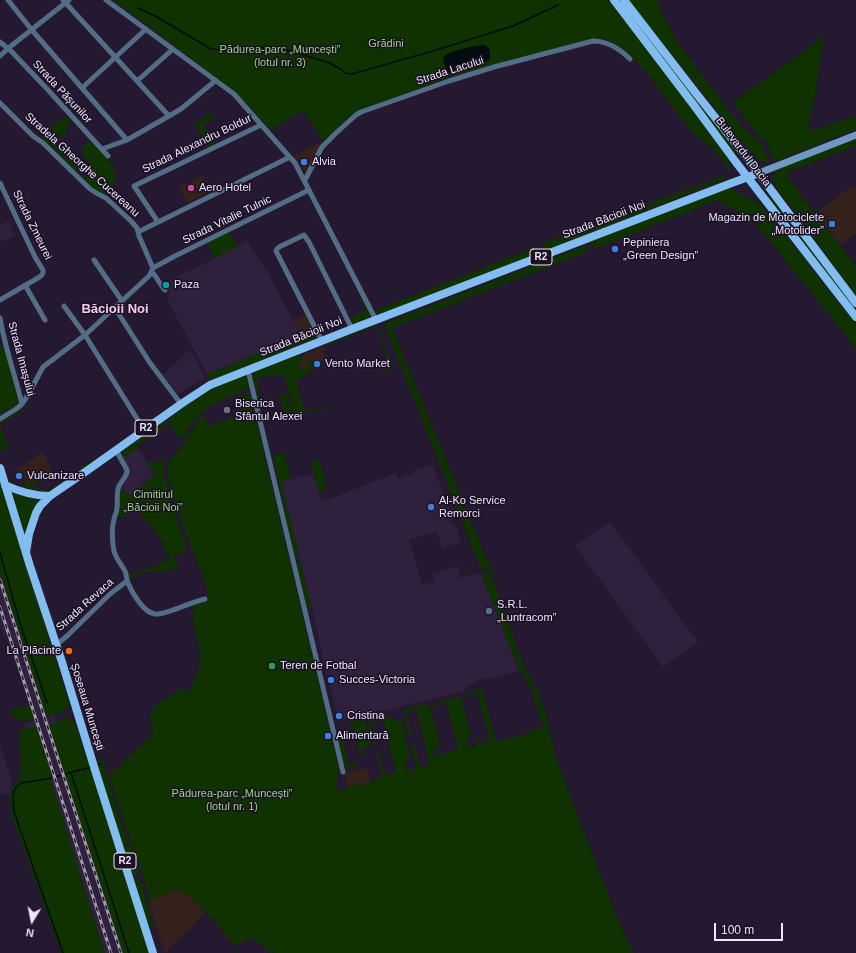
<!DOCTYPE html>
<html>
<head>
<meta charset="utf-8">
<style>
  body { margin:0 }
  #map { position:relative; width:856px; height:953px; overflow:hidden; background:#241930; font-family:Arial,sans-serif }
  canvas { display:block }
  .north { position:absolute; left:12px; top:901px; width:40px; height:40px; -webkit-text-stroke:3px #1b1026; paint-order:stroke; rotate:190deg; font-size:11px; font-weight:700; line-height:16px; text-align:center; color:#ece6f6 }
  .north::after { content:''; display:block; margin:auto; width:14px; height:18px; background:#ece6f6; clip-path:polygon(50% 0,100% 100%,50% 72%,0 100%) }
  .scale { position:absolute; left:714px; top:923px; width:69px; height:18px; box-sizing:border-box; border:2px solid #ece6f6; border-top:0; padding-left:5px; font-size:12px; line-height:14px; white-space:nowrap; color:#ece6f6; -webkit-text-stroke:3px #1b1026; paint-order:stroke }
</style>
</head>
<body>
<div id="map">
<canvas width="856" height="953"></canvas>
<div class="north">N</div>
<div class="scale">100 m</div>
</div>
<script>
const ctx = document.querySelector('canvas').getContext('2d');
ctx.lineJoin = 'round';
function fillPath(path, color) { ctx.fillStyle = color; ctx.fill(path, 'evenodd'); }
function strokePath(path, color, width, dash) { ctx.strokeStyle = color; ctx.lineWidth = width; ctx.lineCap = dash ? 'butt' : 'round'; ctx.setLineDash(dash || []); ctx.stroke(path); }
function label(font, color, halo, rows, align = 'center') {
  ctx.font = font + ' Arial,sans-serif'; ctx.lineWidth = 3; ctx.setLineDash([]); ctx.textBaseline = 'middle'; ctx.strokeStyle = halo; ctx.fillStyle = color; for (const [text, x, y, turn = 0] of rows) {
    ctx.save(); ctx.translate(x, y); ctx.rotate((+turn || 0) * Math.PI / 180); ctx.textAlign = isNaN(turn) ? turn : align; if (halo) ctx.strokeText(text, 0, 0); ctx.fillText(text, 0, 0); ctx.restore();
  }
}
fillPath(new Path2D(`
  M323 141 324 142 306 174 297 160 294 156Z
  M202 176 210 192 187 203 179 187Z
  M853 185 856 188V233L841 245 815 214Z
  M305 315 314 331 301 336 293 321Z
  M326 346 323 351 326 360 319 362 321 367 315 369 296 381 291 368 307 352 309 353 317 350 318 348Z
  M43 452 52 471 28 485 25 479 19 482 14 471Z
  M368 768 371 782 348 787 345 773Z
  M177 889 191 898 205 912 190 929 165 953 148 901Z`), '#34211c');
fillPath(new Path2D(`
  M9 221 15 236 0 242V225Z
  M247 241 268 273 301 336 207 374 168 301 169 291 164 283 190 270 191 271Z
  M191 351 205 378 178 394 162 376 186 353Z
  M138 448 155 474 140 488 133 497 121 488 126 480 131 473 122 458Z
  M431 465 433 467 454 520 449 522 456 527 461 542 442 548 437 532 409 539 422 584 434 582 432 573 458 566 460 570 459 578 481 573 519 670 510 673 480 680 470 685 462 692 338 721 328 676 327 674H326L316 626 281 481 313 474 321 502 396 473 398 479 414 473V471Z
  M0 482 70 706 68 709 54 715 130 953H99L25 724 35 720 8 636 4 637 0 624Z
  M610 522 698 642 663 667 575 545Z
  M0 745 11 778V793L0 795Z`), '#2f213e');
fillPath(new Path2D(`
  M113 0H609L690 105 727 159 730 168V173L728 169 716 152 691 131 642 67 625 50 603 37 499 63 450 77 356 112 325 140 324 142 303 111 271 130 236 93 134 15Z
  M618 0H621L740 156 738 157Z
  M628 0H658L662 13 678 43 731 113 747 132 762 144 770 163C755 161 752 154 744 143L743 144 684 69 647 25Z
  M824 35 815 96 808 127 811 131 856 116V129L774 162 766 141 759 136 733 102 807 49Z
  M211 112 214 117 203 125 214 144 210 147 208 144 207 145 195 125Z
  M63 117 68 118 71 122 65 127 68 131 66 132 69 135 64 134 61 138 52 129 45 135 79 171 77 173 41 138Z
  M856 139V146L785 173 815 214 856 266V296C844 281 834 266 823 250 812 234 800 219 788 203 784 198 773 186 773 180 772 172 780 169 786 165Z
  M89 141 91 143 93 142 117 170 113 172 117 181 103 194 96 191 81 176 82 175 85 177 94 168 81 153 84 150 82 148Z
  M725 175V179L547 250 543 243Z
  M730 188 760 205 762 204 764 208 763 209 765 212 767 211 841 306 856 323V350L843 332 756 224 718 200 595 249 590 242Z
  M771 196 856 307V311L769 197Z
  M229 232 238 246 215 258 207 243Z
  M586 245 589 251 392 328 488 562 498 582C493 575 488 570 480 566L384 324Z
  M538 246 541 252 379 314 376 310Z
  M355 285 370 312 371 315 367 320 354 325 350 318 366 310Z
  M375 326 380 330 385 347 394 367 391 369 381 374V372L389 366 380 335 378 331 373 328 326 346 327 344Z
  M315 330 318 338 299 346 295 338Z
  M291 340 295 344V347L288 351 211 380 207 374Z
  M0 347H3L5 348 18 399 16 405 0 414Z
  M296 354 303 358 304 360 297 366 305 372 309 365 306 362 308 361 314 364 315 369 296 381 305 411 338 406 339 407 263 420 265 418 284 413 279 394 286 393 287 394 291 411H294L285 377C278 372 265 377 256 379L264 410 263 411H262L252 378 256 370Z
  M241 376H244C247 379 250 383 248 388 230 397 209 403 195 419 190 426 186 434 182 441L169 425 170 418C181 409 193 399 206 392 217 385 229 381 241 376Z
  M246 394 250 395 338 766V774L336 792 348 787 371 782 382 777 377 755 379 752 385 775 396 773 383 719 372 722 377 745 374 744 369 724V722L371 718 383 716 384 718 391 716 392 720 397 719 398 722 402 721 410 758 409 760 405 761 407 771 418 768 416 767 411 745 414 743 420 767 430 765 416 710 406 712 412 736H409L403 713 404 709 427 704 430 707 440 744 439 749 433 750 435 756 458 749 446 703 436 705 437 710H435L433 704 459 697 461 698 471 735 469 738 466 740 468 748 478 745 476 738 479 737 481 745 486 744V740L489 739 477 692 467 694 468 698H466L465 694 467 693 482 688 496 742 527 734 534 729 539 728 544 724 540 718 535 701 532 692 536 685 546 715 554 751 587 841 620 924 627 940 634 953H276L275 952 271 953 261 944 251 938 235 946 232 940 230 941C218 924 195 898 177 889L150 901 143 874 122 816 108 773 118 767 153 734 150 714 152 711 158 703 172 695 176 691 184 689 187 692C194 682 201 667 200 654 199 643 188 612 195 603L208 601V594L204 579 182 524 171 488 168 475 167 469 169 462 186 441 197 422 204 416 209 426 238 416 234 398Z
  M26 405 13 417 0 424 8 449 2 451 0 445V422C9 417 17 408 26 405Z
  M166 421V426L137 446 138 448 122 458 121 455V453Z
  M293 450 296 451 284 454 291 479 281 482 287 504H284L283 503 273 457 274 455Z
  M95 458 96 459C87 466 56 492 46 493 40 493 33 490 27 489L25 487 23 480 25 479 28 485 52 471 54 474 30 488 38 490H48L58 486Z
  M165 460 163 470 165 478 177 521 188 550 172 558 178 563 179 569C174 569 168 571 163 571 151 572 136 570 130 582L129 574 155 567 169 557 159 536 135 508 128 510 129 514 122 517 115 518 120 492 121 488 133 497 140 488 155 474 147 462H157Z
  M318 460 320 461 327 489 320 491V495H319L311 464 313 462Z
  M0 482 70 706C65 713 54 715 46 717L0 573Z
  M12 492 38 498 39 502 25 533H24L12 493Z
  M287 506 299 555H296L294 553 284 510V508Z
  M300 560 312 609H309L304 596 297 565 298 562Z
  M482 572C489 574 492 580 495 585L524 667 532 679 533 685 530 688 521 669 519 670 481 573Z
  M30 705 35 720C25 722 13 722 10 711L23 706 24 707Z
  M69 718 74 721 85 753 89 761 150 953H123L48 724Z
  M362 719 366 723 371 745 370 746 362 748 364 757H361L353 725H350L349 723Z
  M37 727 52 776 50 777 105 953H61L13 819C11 811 8 799 11 790 13 786 18 782 21 778L20 731 26 728Z
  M339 735 341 736 349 765 358 763 356 768 348 769 343 762 337 736Z
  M102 759 119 817 135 858 140 876 133 875 95 761Z
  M132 879H140L154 927H149Z`), '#0f3200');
fillPath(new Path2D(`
  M485 45 490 50V58L488 61C482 63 453 76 448 72 445 69 444 63 443 60L445 55C457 49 472 46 485 45Z`), '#020c11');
strokePath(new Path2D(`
  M138 8 157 17 211 49 220 50 270 47 284 49 327 62 339 68 345 73 352 74 433 51 513 26 558 5
  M0 553 20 623 47 703
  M97 765 101 764
  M71 773 129 953
  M63 953 14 812 13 797 14 791 16 787 21 783 47 779 91 767`), '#020c11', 1.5);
strokePath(new Path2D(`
  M8 0 31 29 127 140
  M63 0 169 116
  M106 0 234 94 295 163 376 320
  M0 42 11 51 49 91 108 156
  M0 56 11 46 69 0
  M137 81 173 49
  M82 88 146 29
  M0 103 33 136 43 143 90 189 98 194 106 198 131 221 137 228 139 236 153 268
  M102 149 127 140 169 116 181 109 215 81
  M305 180 322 147 336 133 356 115 361 112 449 81 494 67 593 41C608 41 620 49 630 59
  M0 183 35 257 43 270C44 274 41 276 38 278L0 300
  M158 222 134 186 261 125
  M138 232 290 157
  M94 260 122 301
  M153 268 175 256 309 190
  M152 272C157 277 160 285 165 290
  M25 285 45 320
  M64 306 85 335 144 430
  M115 308 150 363 181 404
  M0 318C5 348 15 375 22 404
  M322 341 276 251 277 249 279 247 302 236 304 235 309 242 352 329
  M248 370 343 772
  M0 419 16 409 22 404 28 395 43 367 85 335 149 276 153 268
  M116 450 127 470V473C125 478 121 482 119 486 116 493 118 501 117 508 117 512 115 515 114 519 112 527 112 536 113 544 113 555 120 562 125 571 127 575 126 579 128 583 132 593 144 613 155 614 164 616 193 601 205 599
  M56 645 67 636 110 594 127 581`), '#526d85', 5);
strokePath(new Path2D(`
  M759 173 856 135`), '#6e99c1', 7);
strokePath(new Path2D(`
  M614 0 693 104 735 161 856 317
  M624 0 695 92 744 154 856 303
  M0 468 30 566 62 662 95 770 153 953
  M5 485C20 492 34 496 50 496
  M26 552 29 534 36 513 40 506 50 496 88 470 181 404 210 385 352 329 729 184 759 173`), '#83bcef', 8);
const rail = new Path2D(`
  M0 580 121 953
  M0 607 111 953`);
strokePath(rail, '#a29aad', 3);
strokePath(rail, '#1b1026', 1.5, [4.5]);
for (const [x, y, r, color] of [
  [304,162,4,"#3f7fe0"],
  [191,188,4,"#d1479c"],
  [832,224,4,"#3f7fe0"],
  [615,249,4,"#3f7fe0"],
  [166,285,4,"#0f9aa8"],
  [317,364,4,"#3f7fe0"],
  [227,410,4,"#6b7280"],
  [19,476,4,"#3f7fe0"],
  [431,507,4,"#3f7fe0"],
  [489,611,4,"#5c6f8a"],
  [69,651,4,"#e8710a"],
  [272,666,4,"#2e9e5b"],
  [331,680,4,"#3f7fe0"],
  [339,716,4,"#3f7fe0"],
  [328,736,4,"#3f7fe0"]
]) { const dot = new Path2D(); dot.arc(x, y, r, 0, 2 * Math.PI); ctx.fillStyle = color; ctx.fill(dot); strokePath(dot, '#1b1026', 1.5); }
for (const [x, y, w] of [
  [541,257,22],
  [146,428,22],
  [125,861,22]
]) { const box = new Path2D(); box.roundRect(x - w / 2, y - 8, w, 16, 3); ctx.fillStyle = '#1b1026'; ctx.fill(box); strokePath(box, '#ece6f6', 1); }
label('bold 10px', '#ece6f6', null, [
  ["R2",541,257],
  ["R2",146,428],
  ["R2",125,861]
]);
label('11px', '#96d77a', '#1b1026', [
  ["Grădini",386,44],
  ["Pădurea-parc „Muncești”",280,50],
  ["(lotul nr. 3)",280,63],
  ["Cimitirul",153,495],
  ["„Băcioii Noi”",153,508],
  ["Pădurea-parc „Muncești”",232,794],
  ["(lotul nr. 1)",232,807]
]);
label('11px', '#ece6f6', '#1b1026', [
  ["Strada Lacului",450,71,-18],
  ["Strada Pășunilor",62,92,47],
  ["Strada Alexandru Boldur",197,144,-26],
  ["Bulevardul Dacia",743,152,53],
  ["Stradela Gheorghe Cucereanu",82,165,42],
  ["Strada Vitalie Tulnic",227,220,-26],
  ["Strada Băcioii Noi",604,220,-21],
  ["Strada Zmeurei",32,225,64],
  ["Strada Băcioii Noi",301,337,-22],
  ["Strada Imașului",21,359,75],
  ["Strada Revaca",85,605,-42],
  ["Șoseaua Muncești",87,707,73]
]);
label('11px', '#ece6f6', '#1b1026', [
  ["Alvia",312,162],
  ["Aero Hotel",199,188],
  ["Magazin de Motociclete",824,218,"right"],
  ["„Motolider”",824,231,"right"],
  ["Pepiniera",623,243],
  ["„Green Design”",623,256],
  ["Paza",174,285],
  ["Vento Market",325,364],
  ["Biserica",235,404],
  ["Sfântul Alexei",235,417],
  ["Vulcanizare",27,476],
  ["Al-Ko Service",439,501],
  ["Remorci",439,514],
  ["S.R.L.",497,605],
  ["„Luntracom”",497,618],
  ["La Plăcinte",61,651,"right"],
  ["Teren de Fotbal",280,666],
  ["Succes-Victoria",339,680],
  ["Cristina",347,716],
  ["Alimentară",336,736]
], 'left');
label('bold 13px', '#f7cbe5', '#1b1026', [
  ["Băcioii Noi",115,309]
]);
</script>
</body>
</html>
